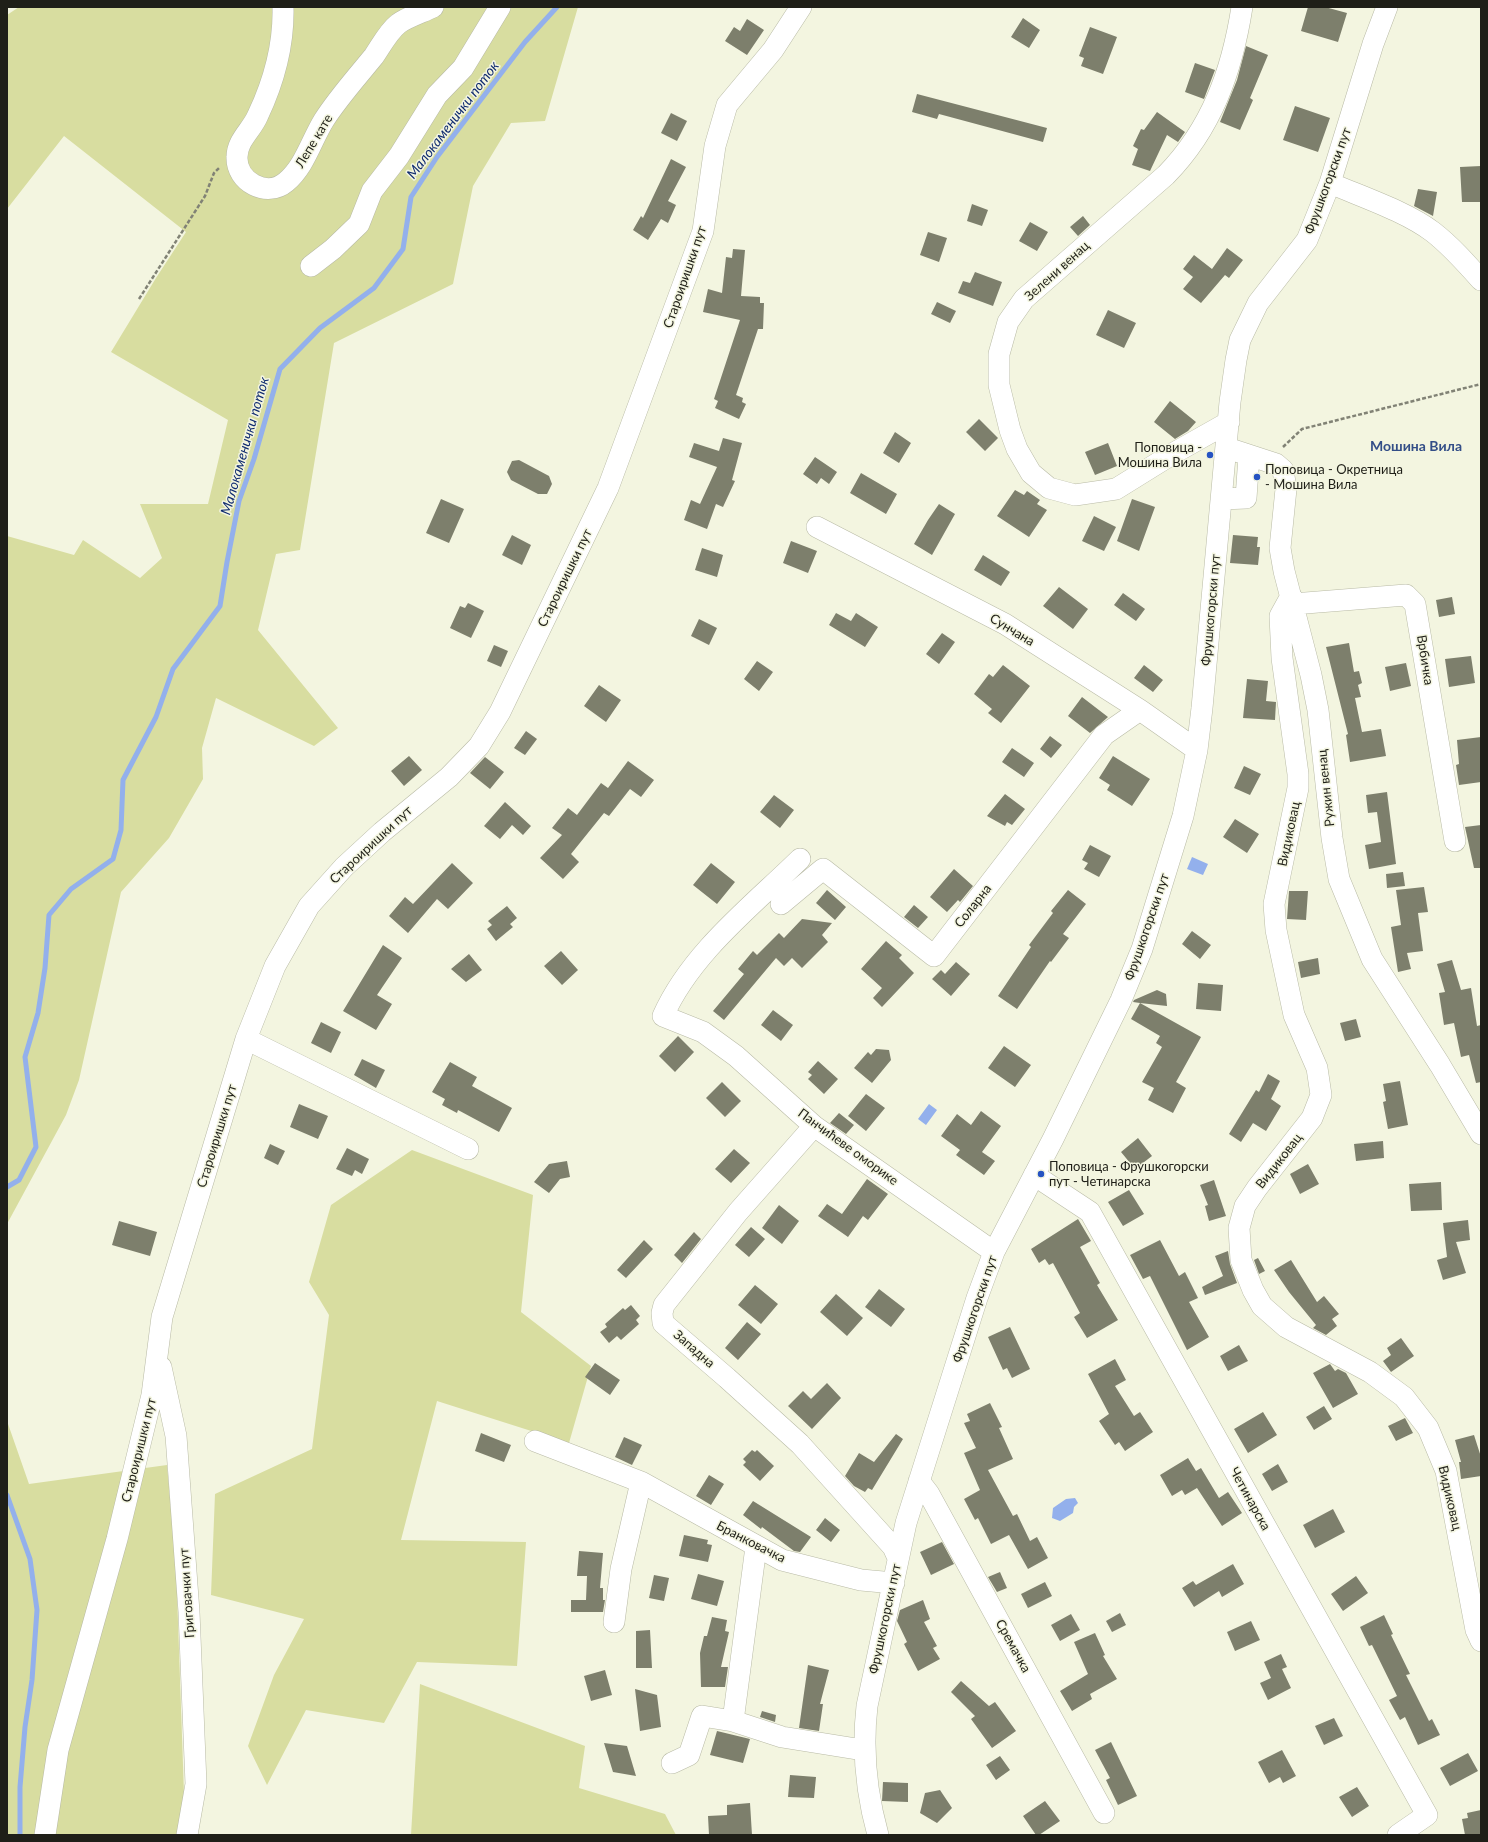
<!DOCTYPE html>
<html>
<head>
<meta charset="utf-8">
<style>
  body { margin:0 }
  #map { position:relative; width:1488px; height:1842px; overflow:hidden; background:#f3f5e0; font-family:Lato,sans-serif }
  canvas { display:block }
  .frame { position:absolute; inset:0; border:8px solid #1f1f18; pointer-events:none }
</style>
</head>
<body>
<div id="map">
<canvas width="1488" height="1842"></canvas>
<div class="frame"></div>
</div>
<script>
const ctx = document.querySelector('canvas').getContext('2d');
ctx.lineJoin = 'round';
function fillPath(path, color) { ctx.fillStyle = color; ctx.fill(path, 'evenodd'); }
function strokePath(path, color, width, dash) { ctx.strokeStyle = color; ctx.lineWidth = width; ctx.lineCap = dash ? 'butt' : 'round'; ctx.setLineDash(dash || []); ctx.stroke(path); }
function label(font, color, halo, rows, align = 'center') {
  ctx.font = font + ' Lato,sans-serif'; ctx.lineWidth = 3; ctx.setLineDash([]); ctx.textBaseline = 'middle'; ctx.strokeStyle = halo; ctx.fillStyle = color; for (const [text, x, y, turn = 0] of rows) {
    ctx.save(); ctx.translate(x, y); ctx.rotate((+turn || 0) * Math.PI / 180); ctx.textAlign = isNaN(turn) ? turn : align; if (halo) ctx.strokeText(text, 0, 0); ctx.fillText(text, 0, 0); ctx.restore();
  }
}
fillPath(new Path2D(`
  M19 7H578L545 121 511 123 473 186 453 284 334 343 300 550 276 554 258 630 338 728 314 746 216 698 202 748 203 779 169 838 121 892 79 1080 66 1115 7 1224V536L74 555 83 540 140 578 162 558 140 504H208L228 420 111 352 156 278 186 232 64 136 7 209V15Z
  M412 1150 533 1195 521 1312 591 1366 569 1443 437 1401 401 1540 526 1542 517 1666 417 1662 384 1723 306 1710 267 1785 248 1746 274 1675 304 1619 211 1595 215 1494 312 1449 329 1315 309 1282 331 1205Z
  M7 1421 29 1484 167 1465 176 1564 184 1794 177 1835H7Z
  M420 1684 585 1746 579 1788 665 1814 676 1835H411Z`), '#d8dda0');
fillPath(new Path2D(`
  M1192 857 1208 864 1203 875 1187 869Z
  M929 1104 937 1110 926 1125 918 1119Z
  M1075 1498 1078 1503 1074 1507 1073 1513 1060 1521 1052 1518 1053 1508 1066 1499Z`), '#93b0ec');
strokePath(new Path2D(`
  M7 1187 19 1180 36 1147 25 1057 38 1013 45 968 49 915 71 889 113 859 121 830 123 780 156 717 173 669 220 606 227 562 239 501 254 459 280 369 320 328 374 288 403 249 411 197 437 157 525 42 557 7
  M7 1495 30 1559 37 1610 32 1680 25 1727 20 1787V1835`), '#93b0ec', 5);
fillPath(new Path2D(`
  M1308 7H1325L1347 13 1338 42 1301 31Z
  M1023 18 1040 30 1029 48 1011 37Z
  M747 19 764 30 747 55 725 41 734 27 740 31Z
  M1090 27 1117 37 1103 74 1081 66 1084 58 1079 56Z
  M1246 46 1268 55 1250 98 1253 100 1240 130 1220 122 1237 80Z
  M1195 63 1215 70 1204 99 1185 92Z
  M917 94 1047 128 1043 142 939 114 937 119 912 112Z
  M1295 106 1330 118 1318 152 1283 140Z
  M1157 112 1185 132 1178 142 1167 135 1150 171 1132 165 1138 149 1133 146 1141 129 1144 130Z
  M671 113 687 121 677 141 661 133Z
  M671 159 686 167 668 201 676 205 668 223 661 219 648 240 633 230 641 216 643 218Z
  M1481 166V202H1462L1460 167Z
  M1418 189 1437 192 1433 216 1414 206Z
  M972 204 988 210 982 226 967 221Z
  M1083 216 1090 225 1078 236 1070 227Z
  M1030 222 1048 232 1037 251 1019 241Z
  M928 232 947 238 939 262 920 255Z
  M1227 248 1243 260 1229 278 1225 275 1201 303 1183 289 1193 277 1183 269 1194 255 1212 269Z
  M733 249 745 250 741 296 760 297V303H764L763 329H758L736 395 743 398 742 402 746 404 739 419 715 408 718 401 714 399 740 320 703 312 708 289 722 293 726 257 732 258Z
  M975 272 1002 282 993 306 958 293 963 281 970 283Z
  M937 302 956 311 950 323 931 314Z
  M1108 310 1136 323 1124 348 1096 335Z
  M1170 401 1196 422 1188 431 1175 439 1154 422Z
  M979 419 998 438 985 451 966 432Z
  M895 432 911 443 899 463 883 453Z
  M723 438 742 443 732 480 735 481 723 507 716 504 707 529 684 520 691 500 700 504 717 467 689 457 694 443 719 451Z
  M1108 443 1117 466 1095 475 1085 452Z
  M815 457 837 472 829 484 821 478 817 484 803 474Z
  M519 460 549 476 552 484 547 494H538L511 480 507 472 512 461Z
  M861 473 897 494 886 514 850 493Z
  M1015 490 1024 495 1027 491 1040 500 1037 504 1047 510 1029 537 997 516Z
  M441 499 464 509 449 543 426 533Z
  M1132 499 1155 507 1139 551 1117 541Z
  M939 504 955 514 932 555 914 544 928 520Z
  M1094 516 1116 527 1104 551 1082 541Z
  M512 535 531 545 522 565 502 555Z
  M1233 535 1258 537 1257 547H1260L1258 565 1230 563Z
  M791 541 817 551 808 573 783 563Z
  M702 548 723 555 717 577 695 570Z
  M983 555 1010 572 1001 586 974 570Z
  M1059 587 1088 609 1073 629 1043 606Z
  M1123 593 1145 609 1136 621 1114 605Z
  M1452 597 1455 614 1439 617 1436 600Z
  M468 603 484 611 471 638 450 628 460 606 465 608Z
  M836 613 851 621 856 613 878 627 865 647 829 625Z
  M699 619 717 628 709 645 691 636Z
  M942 633 955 642 939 664 926 654Z
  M1349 643 1354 672 1359 671 1362 683 1358 685 1361 697 1355 698 1362 732 1381 729 1386 756 1350 762 1346 735 1348 734 1326 647Z
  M494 645 508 651 501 667 487 661Z
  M1471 656 1475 683 1449 687 1445 659Z
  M757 661 773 672 759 691 744 679Z
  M1406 663 1411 686 1390 691 1385 667Z
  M1003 665 1030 686 1001 723 988 713 992 709 974 694 989 674 993 677Z
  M1144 665 1163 680 1153 692 1134 678Z
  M1247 679 1268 681 1266 701 1276 702 1275 720 1243 718Z
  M599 685 621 700 606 722 584 706Z
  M1082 697 1108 717 1090 733 1068 716Z
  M526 731 537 739 525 755 514 748Z
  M1050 736 1062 745 1051 758 1040 749Z
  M1481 737V782L1459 785 1456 765 1459 764 1457 740Z
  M1012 748 1034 763 1024 777 1002 762Z
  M409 756 422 770 404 786 391 771Z
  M1113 756 1150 779 1132 806 1107 790 1110 785 1099 778Z
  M485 757 504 772 490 789 470 773Z
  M628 761 654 780 641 797 630 789 609 816 604 813 571 854 579 862 563 879 540 858 562 835 552 828 568 808 577 815 601 783 608 788Z
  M1244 766 1261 774 1250 795 1234 788Z
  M1387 792 1396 864 1369 869 1365 845 1381 842 1377 812 1368 813 1366 795Z
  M1005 794 1025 809 1012 825 1007 822 1005 826 987 816Z
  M774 795 794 810 780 828 760 812Z
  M505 802 531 826 523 835 512 825 500 839 484 826Z
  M1235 819 1259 834 1247 853 1223 837Z
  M1481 825V868H1474L1465 827Z
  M1090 845 1111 856 1099 877 1084 869 1088 863 1082 860Z
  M452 863 473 883 448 909 437 899 408 933 389 916 405 897 413 904Z
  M711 863 735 882 717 904 693 885Z
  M954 869 973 886 960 902 958 900 947 912 930 897Z
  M1403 872 1405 886 1387 888 1386 874Z
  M1424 887 1428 912 1418 913 1423 951 1407 953 1411 969 1398 972 1391 927 1401 925 1396 890Z
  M827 890 846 907 835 920 816 903Z
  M1068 890 1086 904 1063 934 1069 938 1051 962 1050 961 1017 1009 998 996 1031 947 1029 945 1053 913 1051 911Z
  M1289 891H1308L1306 920 1287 919Z
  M914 905 928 917 918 928 904 917Z
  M507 906 517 918 510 924 513 927 496 941 487 929 492 925 488 921Z
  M802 919 832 923 822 935 828 942 802 968 792 958 784 966 776 958 724 1020 713 1011 744 974 738 969 753 951 757 955 779 933 784 938Z
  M1192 931 1211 945 1200 959 1182 944Z
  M886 941 902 955 899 958 914 973 882 1007 873 998 882 988 861 969Z
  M383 945 402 958 377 995 392 1004 376 1030 343 1011Z
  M561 951 578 970 562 985 544 966Z
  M469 954 482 970 466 982 451 969Z
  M1318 958 1320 974 1301 978 1298 962Z
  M1452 960 1461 990 1471 988 1477 1026 1481 1025V1082L1476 1083 1469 1055 1461 1057 1454 1023 1444 1025 1439 993 1445 992 1437 964Z
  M956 962 970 974 951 996 932 979 941 970 945 974Z
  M1198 983 1223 985 1221 1011 1196 1009Z
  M1157 990 1166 994 1167 1006 1140 1003 1201 1037 1176 1082 1186 1088 1173 1113 1148 1100 1154 1088 1142 1082 1162 1047 1156 1043 1160 1036 1131 1019 1140 1003 1133 1002 1134 1000Z
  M773 1010 793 1025 781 1041 761 1025Z
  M1356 1019 1361 1037 1345 1041 1340 1023Z
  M321 1022 341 1032 331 1053 311 1043Z
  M678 1036 694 1052 675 1072 659 1056Z
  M1004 1046 1031 1065 1015 1087 988 1068Z
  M876 1049 889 1050 891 1060 872 1083 854 1068 868 1052 871 1055Z
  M362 1059 385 1070 376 1088 354 1075Z
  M818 1061 838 1079 824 1094 808 1079 812 1075 808 1072Z
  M450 1062 477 1077 472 1086 512 1108 499 1132 458 1110 457 1113 442 1105 445 1099 432 1092Z
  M1268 1074 1280 1081 1271 1099 1281 1106 1266 1131 1253 1123 1241 1142 1229 1134 1256 1090 1259 1092Z
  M1400 1081 1408 1125 1388 1129 1383 1102 1386 1101 1383 1084Z
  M722 1082 741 1101 725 1117 706 1098Z
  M866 1094 885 1108 866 1131 848 1116Z
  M299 1104 328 1116 318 1139 290 1127Z
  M981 1111 1001 1126 982 1152 995 1161 984 1175 956 1155 960 1150 941 1136 957 1114 971 1125Z
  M839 1113 854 1125 846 1134 830 1123Z
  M1138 1138 1152 1156 1135 1169 1121 1152Z
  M1383 1141 1384 1158 1356 1161 1354 1144Z
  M270 1144 285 1151 278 1165 264 1158Z
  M347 1148 369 1159 362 1174 355 1170 352 1176 336 1169Z
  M734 1149 750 1163 731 1183 715 1169Z
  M567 1161 570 1177 560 1179 549 1193 534 1182 549 1164Z
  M1308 1164 1319 1184 1300 1194 1290 1174Z
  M867 1179 888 1194 868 1220 863 1216 848 1237 818 1216 827 1204 842 1214Z
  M1214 1180 1226 1216 1209 1221 1205 1206 1208 1205 1200 1185Z
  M1441 1182 1442 1210 1411 1211 1409 1184Z
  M1129 1190 1144 1214 1123 1226 1108 1202Z
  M779 1205 799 1221 782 1244 762 1228Z
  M1078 1219 1091 1241 1080 1247 1100 1283 1097 1285 1118 1320 1087 1338 1074 1317 1080 1313 1053 1263 1049 1265 1045 1259 1039 1263 1031 1249Z
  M1468 1220 1470 1240 1456 1242 1466 1273 1443 1280 1437 1260 1447 1257 1443 1223Z
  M119 1221 157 1232 150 1256 112 1245Z
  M751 1227 765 1239 749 1257 735 1245Z
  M694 1232 701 1239 682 1263 674 1255Z
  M644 1240 653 1249 626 1278 617 1270Z
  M1160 1240 1179 1276 1185 1272 1198 1298 1189 1302 1209 1337 1187 1350 1150 1276 1143 1279 1130 1255Z
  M1228 1251 1230 1264 1237 1283 1205 1295 1202 1287 1223 1276 1215 1256Z
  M1258 1258 1265 1271 1259 1274 1254 1260Z
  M1291 1260 1317 1302 1324 1296 1339 1314 1332 1319 1337 1326 1326 1335 1313 1328 1316 1325 1289 1292 1274 1270Z
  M755 1285 778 1304 761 1324 738 1305Z
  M879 1289 905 1309 891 1327 865 1307Z
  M836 1294 863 1318 847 1336 820 1312Z
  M631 1305 640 1316 636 1320 639 1324 621 1340 617 1336 609 1343 600 1332 607 1327 605 1324 623 1308 625 1310Z
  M747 1322 761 1334 738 1360 725 1348Z
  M1010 1327 1030 1369 1012 1378 1007 1368 1003 1370 988 1337Z
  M1401 1338 1414 1356 1391 1372 1383 1361 1391 1355 1387 1348Z
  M1239 1345 1248 1361 1228 1371 1220 1356Z
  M1115 1359 1126 1380 1115 1386 1134 1416 1140 1412 1153 1432 1125 1451 1119 1442 1115 1445 1099 1421 1109 1414 1088 1374Z
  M595 1363 620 1380 610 1395 585 1377Z
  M1330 1364 1335 1371 1338 1369 1346 1373 1358 1394 1333 1408 1313 1373Z
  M827 1383 841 1398 812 1429 788 1406 803 1391 811 1399Z
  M990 1403 1002 1427 999 1428 1013 1459 988 1470 1013 1516 1017 1514 1030 1541 1037 1537 1048 1558 1028 1569 1009 1535 991 1544 978 1518 975 1520 964 1499 980 1490 964 1453 976 1448 964 1423 970 1421 967 1414Z
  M1324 1406 1332 1419 1314 1430 1306 1417Z
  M1263 1412 1277 1435 1248 1453 1234 1429Z
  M1405 1418 1413 1433 1396 1441 1388 1426Z
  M481 1433 511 1445 504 1462 475 1451Z
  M896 1434 903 1439 872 1490 868 1488 865 1492 854 1486 845 1476 859 1453 874 1462Z
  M1474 1435 1481 1457V1476L1461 1479 1459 1462H1461L1455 1440Z
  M624 1437 642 1445 632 1465 615 1457Z
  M752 1450 755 1452 757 1450 774 1466 760 1481 743 1465 746 1462 743 1459Z
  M1188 1458 1196 1471 1201 1468 1219 1498 1228 1492 1242 1513 1222 1526 1197 1488 1185 1495 1182 1490 1172 1496 1160 1475Z
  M1278 1464 1288 1482 1272 1491 1262 1474Z
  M709 1475 724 1484 711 1505 696 1496Z
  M753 1501 811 1537 800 1552 794 1551 762 1527 761 1529 743 1515Z
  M1333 1509 1345 1532 1315 1548 1303 1525Z
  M825 1518 840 1530 831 1542 816 1530Z
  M684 1535 708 1540 707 1544 712 1545 708 1562 679 1556Z
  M942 1542 954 1564 931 1575 920 1552Z
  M579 1551 603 1553 600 1588H603V1600H605L603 1612H571V1600H586L587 1576H577Z
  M1233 1564 1244 1584 1222 1597 1219 1591 1194 1607 1182 1588 1193 1581 1196 1585Z
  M1000 1572 1007 1588 997 1592 988 1577Z
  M698 1574 724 1581 717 1606 691 1599Z
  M654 1575 669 1578 664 1601 649 1598Z
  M1356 1576 1368 1593 1343 1611 1331 1594Z
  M1045 1582 1052 1596 1028 1608 1021 1594Z
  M923 1600 930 1619 924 1622 937 1646 933 1648 940 1659 918 1671 904 1644 907 1642 897 1621 900 1610Z
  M1120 1613 1126 1625 1112 1632 1106 1621Z
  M1071 1614 1080 1630 1060 1641 1051 1625Z
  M1384 1615 1393 1634 1391 1635 1410 1674 1406 1675 1429 1721 1432 1719 1440 1735 1418 1745 1405 1717 1400 1720 1389 1700 1397 1696 1372 1645 1369 1646 1360 1627Z
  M712 1617 727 1620 725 1631 729 1632 721 1667H728L725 1687H701L700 1653 704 1636H707Z
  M1251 1621 1260 1640 1235 1651 1227 1632Z
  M650 1630 652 1668H636V1631Z
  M1095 1633 1105 1655 1103 1656 1117 1679 1090 1694 1092 1699 1072 1711 1060 1691 1088 1674 1074 1642Z
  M1281 1654 1287 1667 1282 1669 1291 1688 1268 1700 1260 1683 1271 1678 1264 1662Z
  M808 1665 829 1670 820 1704H823L819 1731 799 1728Z
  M605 1670 612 1695 591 1701 584 1676Z
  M961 1681 989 1706 995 1702 1016 1731 992 1748 971 1719 975 1716 951 1692Z
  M635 1689 657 1695 661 1727 640 1731Z
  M762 1711 776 1715 775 1722 760 1717Z
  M1334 1718 1343 1736 1324 1745 1315 1726Z
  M717 1731 750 1739 743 1763 710 1755Z
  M1111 1742 1137 1796 1118 1805 1106 1780 1110 1778 1095 1750Z
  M604 1743 627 1746 636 1776 613 1772Z
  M1282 1750 1296 1776 1283 1783 1280 1777 1269 1783 1258 1762Z
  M1468 1753 1478 1771 1450 1786 1440 1768Z
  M1000 1756 1010 1770 996 1780 986 1765Z
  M790 1775 816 1777 814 1798 788 1797Z
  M883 1782 908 1783V1802L882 1801Z
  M1357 1787 1369 1806 1352 1817 1339 1797Z
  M940 1790 952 1808 937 1823 920 1813 925 1793Z
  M1045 1801 1060 1821 1039 1835H1036L1023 1816Z
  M750 1803 752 1835H709L708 1816 727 1815V1805Z
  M1481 1810V1835H1465L1462 1819 1468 1818 1467 1813Z`), '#7d7f6c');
const minor = new Path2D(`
  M283 7C284 45 274 81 258 115 252 130 237 140 237 157 236 182 267 198 286 182 305 166 311 141 324 120 338 98 357 77 374 56 381 46 388 32 398 24 405 18 423 12 433 7
  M1330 183C1362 197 1405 211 1433 232 1451 246 1466 263 1481 280
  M311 266 333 249 359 224 372 191 399 156 437 95 463 68 500 7
  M1229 422 1174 453 1116 489 1075 495 1049 488 1031 473 1017 449 1010 430 999 385V354L1008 322 1024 299 1166 175C1212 128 1232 71 1242 7
  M1227 448 1276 464 1283 470 1286 489 1280 548 1284 571 1311 675 1318 710 1332 838 1339 879 1372 959 1440 1065 1481 1134
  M1222 499 1246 498 1249 456
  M817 527 1005 624 1140 710 1197 750
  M1291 596 1280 616 1282 658 1298 774V788L1274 904 1276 930 1294 1015 1317 1068 1321 1095 1312 1118 1257 1188 1245 1206 1239 1228 1241 1260 1253 1290 1262 1306 1286 1327 1370 1372 1404 1397 1428 1428 1446 1471 1476 1630 1481 1641
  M1293 604 1406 595 1415 604 1455 841
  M800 859C752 906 691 953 663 1016L703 1032 736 1056 814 1126 994 1252
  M781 904 823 869 934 956 1104 735 1140 710
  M246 1039 468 1149
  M814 1126 738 1212 664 1305 662 1313 663 1323 727 1378 800 1444 893 1547 898 1558
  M1034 1175 1090 1212 1427 1815 1398 1835
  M161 1367 176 1436 189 1612 196 1784 187 1835
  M535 1441 641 1482 782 1560 861 1580 894 1583
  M919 1481 929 1494 1104 1813
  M614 1622 621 1569 641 1482
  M733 1721 756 1547
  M672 1763 689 1755 702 1716 733 1721 782 1737 863 1750
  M45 1835 58 1750 117 1539 152 1395 162 1317 246 1039 275 966 309 906 344 867 382 832 449 777 479 746 500 712 608 488 703 231 715 146 727 105 773 50 801 7
  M878 1835C866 1792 862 1750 867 1706L906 1523 977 1298 994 1252 1053 1139 1121 1000 1142 949 1183 816 1197 750 1202 708 1230 402 1236 360 1240 340 1258 303 1307 240 1330 183 1373 44 1387 7`);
strokePath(minor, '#b8baa5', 22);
strokePath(new Path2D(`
  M139 299 205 196 214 173 220 167
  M1283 447 1302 429 1481 384`), '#818275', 2.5, [4, 2]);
strokePath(minor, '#fff', 21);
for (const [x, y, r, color] of [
  [1210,455,4,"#2653c2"],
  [1257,477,4,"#2653c2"],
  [1041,1174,4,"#2653c2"]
]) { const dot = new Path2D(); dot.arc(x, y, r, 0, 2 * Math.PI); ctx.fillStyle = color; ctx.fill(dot); strokePath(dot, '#f3f5e0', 1.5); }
label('13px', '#1f1f18', '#f3f5e0', [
  ["Лепе кате",314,141,-59],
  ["Фрушкогорски пут",1328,181,-70],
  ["Зелени венац",1057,271,-42],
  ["Староиришки пут",685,277,-71],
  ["Староиришки пут",565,578,-64],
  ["Фрушкогорски пут",1211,610,-85],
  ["Сунчана",1012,630,31],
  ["Врбичка",1425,660,81],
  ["Ружин венац",1326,788,-96],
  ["Видиковац",1289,834,-78],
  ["Староиришки пут",371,845,-43],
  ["Соларна",973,906,-52],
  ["Фрушкогорски пут",1147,927,-71],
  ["Староиришки пут",217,1136,-73],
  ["Панчићеве оморике",848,1147,36],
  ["Видиковац",1279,1161,-52],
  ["Фрушкогорски пут",975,1309,-71],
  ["Западна",694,1349,41],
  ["Староиришки пут",139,1450,-76],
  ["Видиковац",1450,1498,77],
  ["Четинарска",1250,1499,61],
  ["Бранковачка",751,1542,27],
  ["Григовачки пут",187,1593,-94],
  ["Фрушкогорски пут",885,1619,-78],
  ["Сремачка",1013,1646,61]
]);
label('13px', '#1f1f18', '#f3f5e0', [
  ["Поповица -",1202,448,"right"],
  ["Мошина Вила",1202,463,"right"],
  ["Поповица - Окретница",1265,470],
  ["- Мошина Вила",1265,485],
  ["Поповица - Фрушкогорски",1049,1167],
  ["пут - Четинарска",1049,1182]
], 'left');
label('italic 14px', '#0f2b6f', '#f3f5e0', [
  ["Малокаменички поток",453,120,-53],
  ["Малокаменички поток",245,446,-74]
]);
label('bold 14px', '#334e87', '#f3f5e0', [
  ["Мошина Вила",1416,446]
]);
</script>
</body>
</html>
